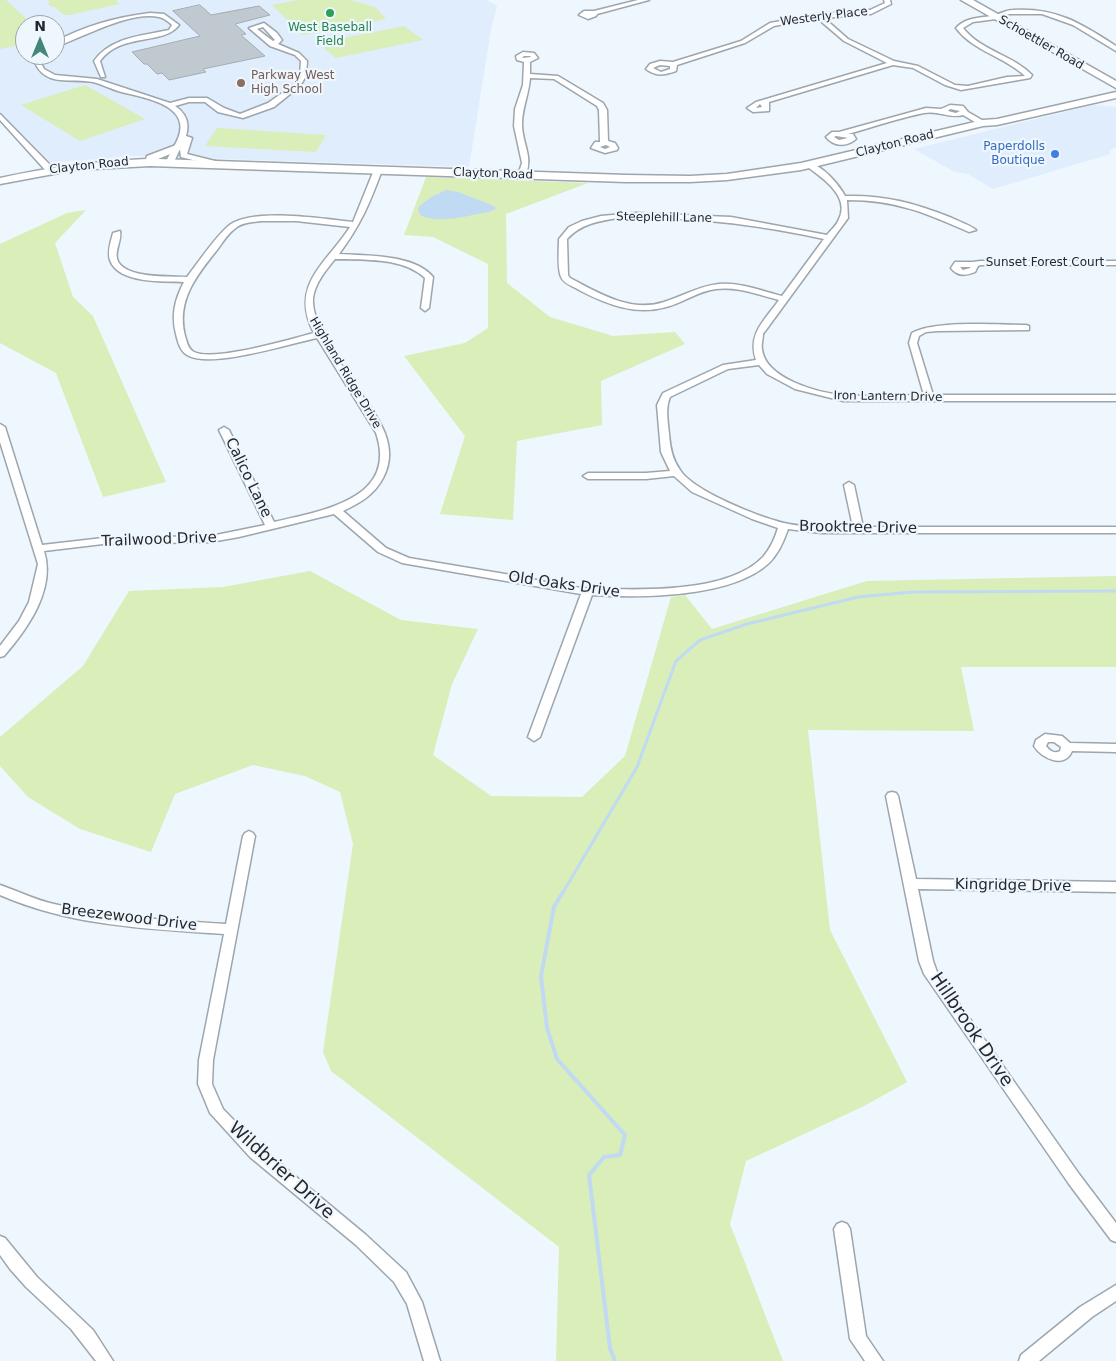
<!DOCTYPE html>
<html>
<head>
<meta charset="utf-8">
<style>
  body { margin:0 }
  #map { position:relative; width:1116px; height:1361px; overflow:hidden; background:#eef6fe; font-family:"DejaVu Sans",sans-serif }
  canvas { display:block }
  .north { position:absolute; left:15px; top:15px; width:50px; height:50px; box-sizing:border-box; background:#eef6fe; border:1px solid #9ea4aa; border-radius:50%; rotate:0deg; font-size:14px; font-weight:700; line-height:20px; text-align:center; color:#26292c }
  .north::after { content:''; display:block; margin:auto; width:18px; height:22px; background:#448677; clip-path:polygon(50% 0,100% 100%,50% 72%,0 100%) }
</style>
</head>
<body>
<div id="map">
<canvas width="1116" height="1361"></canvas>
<div class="north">N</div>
</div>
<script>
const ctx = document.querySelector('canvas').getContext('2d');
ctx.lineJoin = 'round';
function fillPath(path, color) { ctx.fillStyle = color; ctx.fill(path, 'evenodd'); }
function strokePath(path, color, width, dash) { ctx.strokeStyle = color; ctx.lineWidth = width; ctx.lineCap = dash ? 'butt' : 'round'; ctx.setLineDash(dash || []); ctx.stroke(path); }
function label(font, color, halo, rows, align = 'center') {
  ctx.font = font + ' "DejaVu Sans",sans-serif'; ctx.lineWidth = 4.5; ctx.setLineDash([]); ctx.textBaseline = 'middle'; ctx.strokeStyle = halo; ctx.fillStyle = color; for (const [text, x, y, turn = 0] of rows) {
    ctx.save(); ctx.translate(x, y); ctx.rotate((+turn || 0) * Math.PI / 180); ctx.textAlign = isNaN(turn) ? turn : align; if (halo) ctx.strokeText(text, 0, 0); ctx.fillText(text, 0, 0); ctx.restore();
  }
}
fillPath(new Path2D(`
  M0 0H487L497 6 491 29 469 167 133 156 47 163 0 112ZM25 25H55V55H25Z
  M1093 105 1116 107V147L1110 150V154L993 189 968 174 955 172 914 149Z`), '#e0edfc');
fillPath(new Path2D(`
  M0 0H6L33 25H25V44L0 49Z
  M48 0H115L120 4 69 15H64L55 7H52L47 3 50 2Z
  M298 0H351L375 7 386 19 303 35 272 5Z
  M404 26 423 40 336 58 318 43Z
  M85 85 145 119 80 141 21 105Z
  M217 128 326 135 316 152 205 146Z
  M426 177 588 183 506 214 507 283 550 317 613 336 675 332 685 344 601 381 602 425 517 441 513 520 440 514 465 436 404 356 465 343 488 328V264L433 237 404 235ZM439 193 487 204 494 206 423 203Z
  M86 210 55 243 73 297 93 316 166 482 103 497 56 373 0 343V244L67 213Z
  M310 571 401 620 478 629 452 684 433 755 491 796 582 797 625 756 671 597 685 595 712 629 867 581 1116 576V667H961L974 731 808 730 830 930 907 1082 864 1106 746 1161 730 1224 783 1361H556L559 1247 331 1071 323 1052 353 844 340 792 305 776 253 765 175 794 151 852 80 829 28 797 0 766V737L83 666 129 591 223 587Z`), '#d9eeb8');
fillPath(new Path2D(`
  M446 190 458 192 494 206 496 209 489 212C468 215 440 225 420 215L418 208C426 199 435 195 446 190Z`), '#c0daf3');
strokePath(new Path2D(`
  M562 894 637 767 676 661 700 640 747 624 858 597 913 592 1116 591`), '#c0daf3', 3);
strokePath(new Path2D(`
  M563 892 554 907 541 976 547 1028 557 1059 625 1135 620 1155 604 1157 589 1175 610 1348 615 1361`), '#c0daf3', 4);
const building = new Path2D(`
  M200 5 211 15 259 6 270 15 235 24 246 34 241 35 265 56 203 69 206 72 169 80 162 73 157 74 147 64H144L132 52 200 36 173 11Z`);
fillPath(building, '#c0c8d0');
strokePath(building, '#a4acb4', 1);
const street = new Path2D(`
  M638 0H649L597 14 596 16 588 19 579 15 584 11H594Z
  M884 0H890L891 4 871 14 824 18 848 39 894 61 918 66 955 85 968 86 1007 77 1025 76C1005 57 973 51 956 28 965 18 978 18 991 16 999 15 1005 10 1013 10 1056 7 1082 24 1116 46V51L1073 25 1042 14H1009L996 19 973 22 963 28C981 51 1013 55 1032 75L1030 78 961 90 945 85 913 68 893 65 769 102V111L753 112 747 108 756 102 887 63 844 41 817 18 774 26 745 43 677 65 676 71C664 75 657 77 646 69L650 64 660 61 673 62 741 41 770 23 818 14 870 10 885 3ZM660 65 670 66V69L661 72 653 68ZM760 104 762 107 756 108Z
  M150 13 164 14 179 25C163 46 121 32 100 61L105 77H101L94 61C111 37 142 36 169 30L172 25C169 22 164 18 159 17 131 10 81 38 55 47V42C84 26 117 17 150 13Z
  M264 23 277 33 282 40 278 44 299 53 307 61 306 76 300 86 274 107 243 118 218 112 205 102H189L175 106C186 113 190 123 186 136L192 138 187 154 219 162V166H216L181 157 180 149 173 164H167L166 162C171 150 183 136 180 123 176 101 135 96 118 91 109 88 101 84 93 82 71 78 46 87 35 63L40 55H46L41 63 44 69 55 75 97 79 170 103 189 98H207L224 108 240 114 268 103 295 84 300 76 301 61 295 55 270 46 249 28ZM263 27 275 40 273 41 257 29Z
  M523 52 534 53 538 58 530 62V74L558 76 603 103 607 110 608 141 615 143 618 148 617 150 605 153 591 148 595 142H600L599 110 597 106 554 79 530 78C529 94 522 108 522 124 522 144 534 157 525 177H519L518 175 522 163 514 126 515 109 523 85 524 62 517 60 516 56ZM524 56H530L531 57 522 58ZM606 145 610 147 605 149 600 147Z
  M950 105 963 106 968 112 987 123 980 125 963 115C950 119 938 110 924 113 899 118 873 127 848 134H853L856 139C847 147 834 147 826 137L832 132H839L926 108 941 109ZM950 109 960 111 956 113 948 111ZM836 136 848 138 839 140 834 137Z
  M0 114 53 168V172H47L0 120Z
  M809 164C821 163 840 186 845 196 885 195 915 203 952 218 960 222 970 225 976 230L969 232C926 213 896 200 847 200L848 218 763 334C763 339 761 345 762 349 765 379 819 393 843 395 870 397 897 395 924 395L909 343 912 333C936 320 997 325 1026 325L1029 326V330L938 331 926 332 919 336 917 343 933 395H1116V401H843L795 389 767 374 759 365 728 369 670 397C665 409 668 421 669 434 670 447 672 459 680 470 693 491 759 517 784 523 806 528 830 527 853 527L844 485 849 482 854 485 863 527H1116V533H821L788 529C784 541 778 554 769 563 732 598 640 598 592 595L540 737 534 741 528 737 581 594 402 563 378 552 334 514 239 537 211 542 103 544 44 551C56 589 28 628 4 656L0 657V646L19 621 29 602 38 564 0 442V424L5 427 42 545 103 538 211 536 265 525 219 430 224 427 229 430 274 522C320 511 399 500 376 433L317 338C289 344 213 368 189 356 180 352 178 342 176 334 171 315 175 299 184 282 164 281 118 284 110 260 107 252 111 241 113 233L120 231C122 240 115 249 117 259 123 279 170 276 187 277 198 263 217 234 231 224 256 208 324 219 353 222L374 170 378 168 382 170C370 203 360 226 339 254 367 256 414 254 433 277L429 308 425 311 421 308 425 278C403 257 363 260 335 259 326 270 315 283 313 298 312 310 318 324 324 334 332 351 343 367 353 383 373 411 402 443 383 478 374 495 360 503 343 511L386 548 409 558C445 564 481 570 517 576 539 580 562 587 584 588 631 590 727 595 763 557 770 549 775 538 778 528L752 519 692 492 674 476 646 479H588L583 476 588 473H646L670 471 661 452 657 405 663 393 723 365 756 360C747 334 765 320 779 300 759 295 738 286 716 289 698 291 683 303 666 307 635 316 606 304 579 290 573 286 564 284 561 277 557 267 559 250 559 239L569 227 582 221 601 216 636 213 731 217 827 235C831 230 837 225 839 219 850 197 824 179 809 168ZM618 218C688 216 756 224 824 239L782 296C762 291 740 282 719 284 699 286 683 296 664 302 631 313 598 293 570 278L568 275 567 239C581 224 598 221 618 218ZM262 221H296L350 227C326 264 289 285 314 333 291 339 214 362 194 352 188 349 187 342 185 336 176 301 196 276 217 250 223 242 228 233 237 227 244 222 254 222 262 221Z
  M980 261H1116V265H981L978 266 975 272C966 276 957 276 951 268L955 262H973ZM960 267H970V268L963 270Z
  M1045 734 1062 736 1070 743 1116 744V752L1072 751C1065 769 1042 759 1034 746L1036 740ZM1048 742H1054L1061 747 1060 751C1054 754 1050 751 1046 746Z
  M892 792 896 793 898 796 916 879 1116 882V892L918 889 933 961 937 972 1079 1174 1116 1223V1242L1111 1240 1069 1184 924 974 919 961 886 796 888 793Z
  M249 831 253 833 255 836 213 1060 212 1084 223 1109 260 1147 366 1235 406 1272 422 1302 440 1361H424L407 1304 394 1282 356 1245 250 1157 210 1113 198 1084 199 1060 224 934C148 929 71 926 0 895V885C18 891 35 900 54 904 110 918 168 920 226 924L243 836 245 833Z
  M842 1222 847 1224 850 1229 866 1336 883 1361H865L850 1339 834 1229 837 1224Z
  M0 1236 5 1238 37 1277 93 1330 113 1361H96L71 1329 26 1287 10 1269 0 1255Z
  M1116 1285V1301L1092 1317 1039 1361H1019L1021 1355 1080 1307Z`);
const secondary = new Path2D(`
  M961 0H973L1116 81V88Z
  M1116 92V98L997 125 983 126 801 170 727 180 690 182H626L150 166 75 170 0 184V178C49 167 97 161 146 159L147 156 176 145 180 146 181 148 180 150 158 159 626 175 690 176 727 174 801 163 983 120 997 119Z`);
strokePath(street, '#9da5ad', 3);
strokePath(secondary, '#9da5ad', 3);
fillPath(street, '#fff');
fillPath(secondary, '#fff');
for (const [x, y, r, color] of [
  [330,13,5,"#2e9e5b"],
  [241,83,5,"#8d6e63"],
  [1055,154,5,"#3f7fe0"]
]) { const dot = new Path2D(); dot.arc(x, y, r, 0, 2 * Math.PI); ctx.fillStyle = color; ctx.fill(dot); strokePath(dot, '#eef6fe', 2); }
label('12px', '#26292c', '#eef6fe', [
  ["Westerly Place",824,17,-7],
  ["Schoettler Road",1041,43,30],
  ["Clayton Road",895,144,-14],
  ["Clayton Road",89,166,-6],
  ["Clayton Road",493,174,2],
  ["Steeplehill Lane",664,218,1],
  ["Sunset Forest Court",1045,263],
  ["Highland Ridge Drive",345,373,59],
  ["Iron Lantern Drive",888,397,1]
]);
label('12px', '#27864d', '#eef6fe', [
  ["West Baseball",330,28],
  ["Field",330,42]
]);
label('12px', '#785e54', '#eef6fe', [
  ["Parkway West",251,76],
  ["High School",251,90]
], 'left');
label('12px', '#366cbe', '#eef6fe', [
  ["Paperdolls",1045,147],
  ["Boutique",1045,161]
], 'right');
label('15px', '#26292c', '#eef6fe', [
  ["Calico Lane",248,478,64],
  ["Brooktree Drive",858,528,1],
  ["Trailwood Drive",159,540,-2],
  ["Old Oaks Drive",564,585,8],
  ["Kingridge Drive",1013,886,1],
  ["Breezewood Drive",129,918,7]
]);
label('18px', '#26292c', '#eef6fe', [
  ["Hillbrook Drive",971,1030,56],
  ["Wildbrier Drive",281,1171,42]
]);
</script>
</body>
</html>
